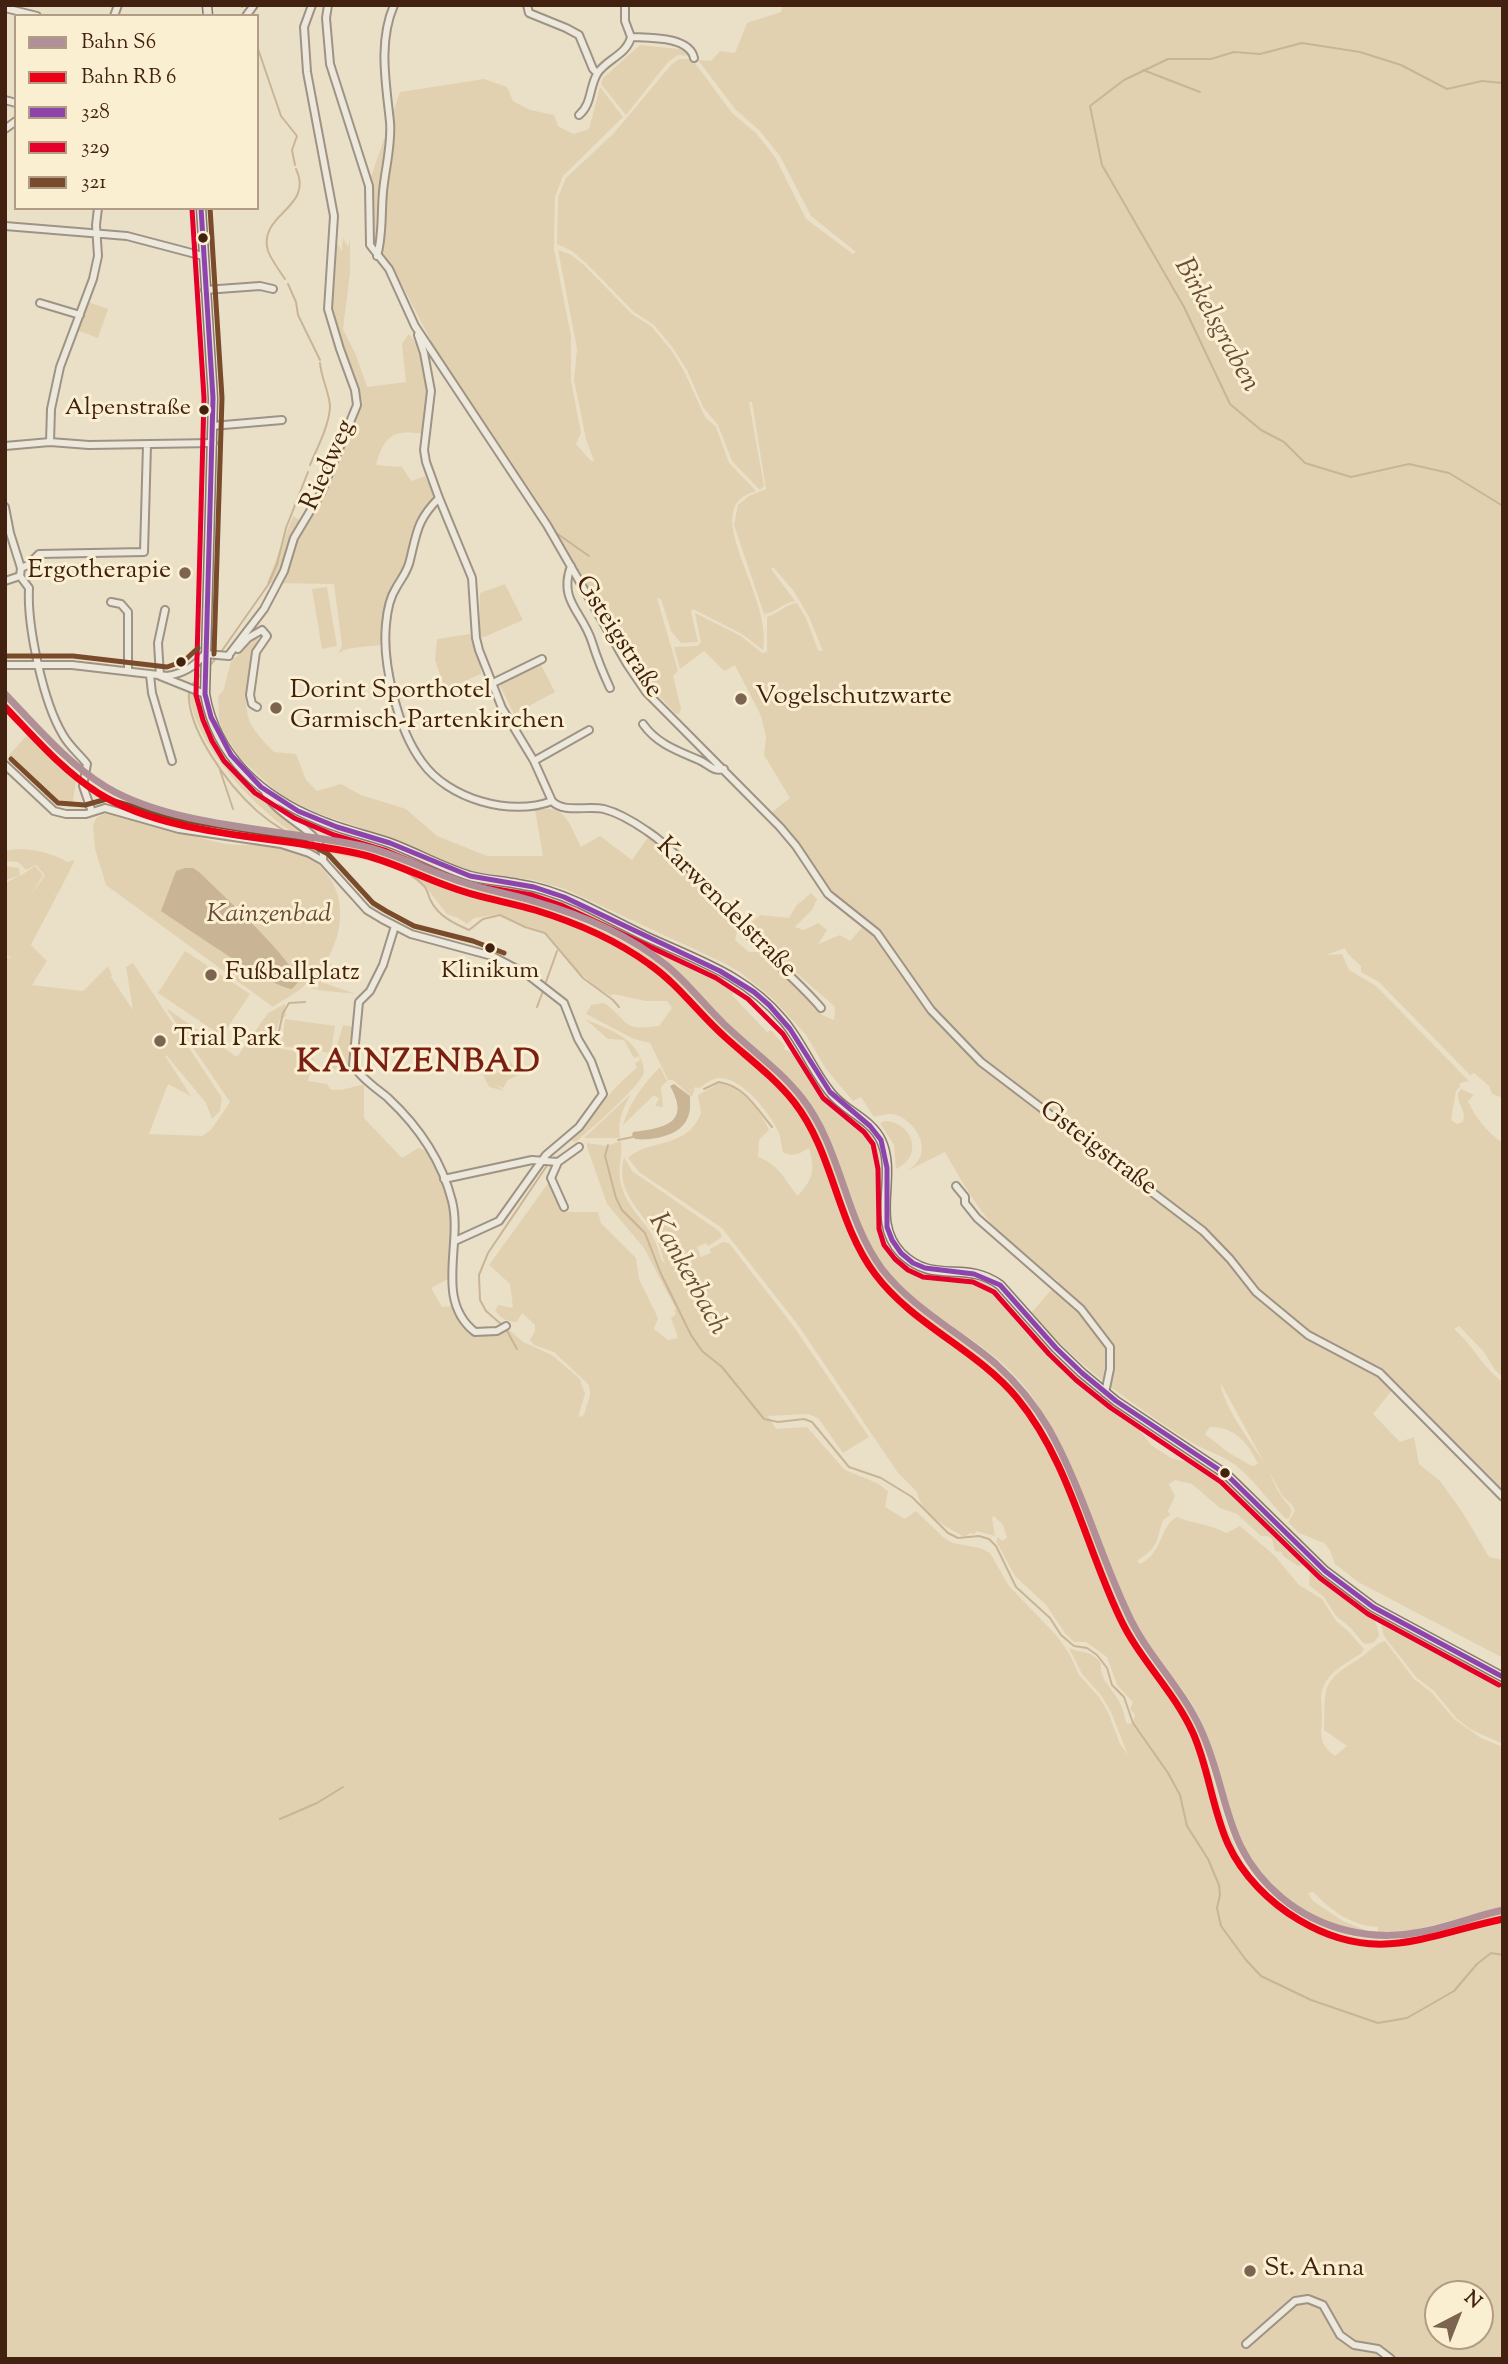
<!DOCTYPE html>
<html>
<head>
<meta charset="utf-8">
<style>
  body { margin:0 }
  #map { position:relative; width:1508px; height:2364px; overflow:hidden; background:#eae0c8; font-family:"Sorts Mill Goudy",serif }
  canvas { display:block }
  .frame { position:absolute; inset:0; border:7px solid #422111; pointer-events:none }
  .legend { position:absolute; left:14px; top:14px; width:245px; height:196px; box-sizing:border-box; background:#fbefd2; border:2px solid #b19d85; margin:0; padding:9px 12px; list-style:none; font-size:21px; color:#422111 }
  .legend li { display:flex; align-items:center; gap:14px; height:35px }
  .legend b { width:35px; border:2px solid #b19d85 }
  .north { position:absolute; left:1424px; top:2280px; width:70px; height:70px; box-sizing:border-box; background:#fbefd2; border:2px solid #b19d85; border-radius:50%; rotate:42deg; font-size:19px; font-weight:700; line-height:28px; text-align:center; color:#422111 }
  .north::after { content:''; display:block; margin:auto; width:24px; height:32px; background:#7d6451; clip-path:polygon(50% 0,100% 100%,50% 72%,0 100%) }
</style>
</head>
<body>
<div id="map">
<canvas width="1508" height="2364"></canvas>
<div class="frame"></div>
<ul class="legend">
<li><b style="height:9px;background:#b08f97"></b>Bahn S6</li>
<li><b style="height:9px;background:#ec0016"></b>Bahn RB 6</li>
<li><b style="height:9px;background:#8e44ad"></b>328</li>
<li><b style="height:9px;background:#e4002b"></b>329</li>
<li><b style="height:9px;background:#7a4b2a"></b>321</li>
</ul>
<div class="north">N</div>
</div>
<script>
const ctx = document.querySelector('canvas').getContext('2d');
ctx.lineJoin = 'round';
function fillPath(path, color) { ctx.fillStyle = color; ctx.fill(path, 'evenodd'); }
function strokePath(path, color, width, dash) { ctx.strokeStyle = color; ctx.lineWidth = width; ctx.lineCap = dash ? 'butt' : 'round'; ctx.setLineDash(dash || []); ctx.stroke(path); }
function label(font, color, halo, rows, align = 'center') {
  ctx.font = font + ' "Sorts Mill Goudy",serif'; ctx.lineWidth = 6; ctx.setLineDash([]); ctx.textBaseline = 'middle'; ctx.strokeStyle = halo; ctx.fillStyle = color; for (const [text, x, y, turn = 0] of rows) {
    ctx.save(); ctx.translate(x, y); ctx.rotate((+turn || 0) * Math.PI / 180); ctx.textAlign = isNaN(turn) ? turn : align; if (halo) ctx.strokeText(text, 0, 0); ctx.fillText(text, 0, 0); ctx.restore();
  }
}
fillPath(new Path2D(`
  M783 5H1503V1098L1492 1094 1489 1086 1474 1073 1470 1075 1379 982 1361 972V966L1348 954 1345 948 1326 955 1342 954 1349 970 1376 986 1469 1081 1460 1083V1087L1456 1091 1451 1120 1457 1124 1463 1122C1467 1111 1457 1105 1458 1093L1461 1089 1474 1095 1468 1101C1475 1118 1488 1133 1503 1143V1377L1495 1370 1484 1352 1459 1326 1454 1329C1472 1344 1484 1369 1503 1382V1491L1397 1384 1373 1414 1400 1442 1414 1437 1419 1464 1440 1481 1463 1513 1489 1557 1503 1560V1658L1358 1582 1335 1564 1330 1550 1324 1543 1299 1533 1288 1522 1295 1511 1292 1505 1282 1495 1220 1382C1225 1410 1249 1439 1265 1464 1274 1480 1276 1492 1290 1507L1292 1511 1289 1518 1286 1519C1268 1501 1254 1479 1234 1464 1219 1454 1201 1449 1186 1439 1130 1403 1075 1364 1031 1313L1059 1281C1001 1246 977 1209 945 1152L907 1171C913 1167 919 1162 921 1154 926 1138 908 1115 891 1114 886 1114 879 1116 874 1117L861 1097 853 1101 826 1069 806 1035 773 999 741 973 726 964 565 889 533 880 468 871 390 838 317 813 279 794 241 759 225 735 219 721 218 696 223 691 231 662 254 638H258C252 662 242 691 248 716 251 730 265 742 274 752L296 754 306 780 317 791 341 784 361 795 406 809 437 836 487 856H543L535 810C566 804 568 822 581 847L600 836 632 860 649 836 672 854 738 927 735 940 749 952H762L822 1015 834 1020 835 1007 769 949 748 925 760 915 789 918 796 906 811 893 817 899 812 910 795 927 804 930 818 923 827 930 818 944 840 935 850 941 867 922 830 892 797 845 771 813 790 798 764 755 766 737 761 716 735 665 724 671 704 651 680 669 674 647 696 646 701 643 695 613 741 636 762 653 767 652V617C778 614 785 604 797 603L806 618 818 650 823 651 809 617 793 590 773 567 771 569 795 601C783 603 777 612 764 614L734 525 738 505 749 496 766 489 752 402H749L764 486 760 490 732 461 718 425 703 407 687 370 673 348 654 325 634 312 586 263 572 251 557 244 558 197 566 178 614 133 671 65 679 59H692L732 113 756 133 775 157 806 219 853 254 856 252 811 216 780 156 759 130 736 110 698 60 711 61 720 51 735 53 747 23 781 12ZM1210 1427C1234 1426 1249 1444 1258 1464L1252 1466 1229 1453 1205 1434Z
  M640 45 688 50 691 56 678 55 668 62 626 115 601 84 603 78Z
  M484 79 507 87 513 101 530 110 554 115 558 126 573 134 589 129 600 87 623 117 563 176 555 197 554 249 571 336V380L581 433 576 444 591 461H594L586 439 574 380 577 349 558 250 570 254 584 265 632 314 652 327 671 350 684 371 705 417 716 427 729 463 756 491C749 493 738 498 735 506 720 538 772 605 763 650L742 634 693 609 691 612 698 642 681 643 671 631 661 599 657 598 678 671 673 676 681 709 679 714 675 713 637 672 569 558 437 352 392 266 377 248 374 241 371 177 400 92Z
  M343 238 348 247 350 240V273L343 329 356 355 367 387 406 382 402 344 409 334C432 362 430 401 423 434 393 429 384 436 376 465L402 467 411 481 425 476 434 497 417 521 407 562 388 595 383 618V644C369 648 348 645 338 654L342 646 334 584 267 583 293 516 306 524 359 406 330 308 335 240 342 251Z
  M88 302 108 309 98 338 77 330Z
  M505 584 523 620 482 638 479 630 480 593Z
  M327 587 337 646 322 649 312 589Z
  M470 634 480 664 481 674 445 690 435 660 437 639Z
  M540 663 555 692 514 714 499 684Z
  M190 692 200 694 207 723 224 754 275 811 316 842 313 844C268 825 190 743 190 692Z
  M30 732 77 776 72 806 60 804 9 755Z
  M107 813C121 816 135 818 149 822 173 829 197 838 221 843 241 847 260 843 280 847 337 858 355 910 328 958L332 968 321 982 356 994 317 990 319 985 313 983 317 988 315 990 307 983C297 994 285 998 273 1007L106 885 95 849 93 825 97 817Z
  M324 840C360 841 398 858 431 872V875C464 890 498 895 533 904 569 915 614 934 645 954 675 973 698 1002 723 1027 759 1062 799 1089 821 1135 839 1172 844 1215 865 1250 906 1320 979 1339 1025 1401 1075 1467 1094 1557 1132 1631 1144 1656 1163 1675 1179 1698 1225 1764 1209 1846 1277 1901 1316 1931 1367 1947 1416 1937 1445 1931 1473 1918 1503 1913V2359H5V958H12L5 955V883L19 876 5 880V866L19 868 20 876 35 866 43 875 31 895 45 875 36 865 26 870 18 862 5 861V851C24 846 52 852 67 862L75 860 58 894 52 895H57L31 945 47 961 32 985 83 991 108 966 112 975 111 977 133 1010 126 967 133 963 222 1098 220 1111 212 1119 206 1103 167 1056H165L191 1096 168 1084 149 1134 202 1136 211 1130 230 1102 166 1008 237 1057 268 1013 285 1004 286 1016 280 1019 271 1047 314 1054 308 1081 327 1084 330 1089C343 1092 351 1086 364 1085V1118L402 1158 418 1148 432 1152 451 1209V1246L448 1279 431 1288 442 1307 453 1306 465 1327 474 1333 506 1327 523 1342 552 1355 580 1379 585 1394 578 1417 584 1415 590 1395 589 1385 554 1352 534 1345 530 1340 535 1331V1325L522 1313 517 1322C507 1322 502 1319 495 1311L498 1305 513 1308 510 1284 489 1265 549 1182 563 1212H598L601 1223 636 1258 639 1279 658 1318 654 1329 668 1340 678 1338 671 1318 676 1314 674 1310 676 1309 644 1248 607 1204 587 1147V1143L607 1146 621 1141C623 1156 617 1169 621 1184 626 1203 635 1211 646 1226 654 1236 658 1248 662 1261L665 1263C660 1252 660 1241 654 1232 638 1208 615 1189 624 1157L632 1171 719 1231 722 1235 721 1238 708 1246 706 1243 697 1247 701 1257 711 1253 710 1249 723 1242 729 1243 794 1327 869 1437 843 1453 818 1418 808 1414 768 1416 776 1429 807 1427 845 1470 877 1483 888 1491 885 1507 905 1519 916 1511 944 1538 953 1543 980 1548 990 1553 1009 1586 1056 1635 1069 1653 1079 1675 1099 1697 1108 1712 1120 1744 1128 1755 1111 1712 1101 1695 1082 1674 1069 1648C1083 1654 1089 1649 1101 1663 1099 1680 1114 1690 1120 1703 1124 1710 1124 1717 1127 1724L1133 1723 1135 1715 1130 1709 1133 1702 1117 1685 1107 1657 1086 1642H1074L1065 1633 1046 1605 1015 1576 996 1541 998 1537 1002 1541 1007 1538 1003 1525 994 1516 992 1518 995 1536 976 1531 975 1534 970 1533 965 1537C947 1528 920 1513 917 1492L898 1473 798 1325 722 1228 639 1172 628 1158C649 1138 687 1150 701 1113L698 1095 720 1083C744 1090 759 1108 769 1130L759 1140 758 1157C781 1166 783 1179 798 1196 814 1177 815 1171 809 1148 801 1153 792 1158 783 1152 781 1145 781 1137 778 1131 769 1112 741 1076 718 1078 711 1079 705 1084 699 1088L695 1087 692 1097 673 1080H668L650 1043 634 1039 586 1014 591 1005 604 1003C631 1022 620 1031 659 1026L672 1008 667 1001H646L613 994 611 996 595 986 575 968 546 932 526 926 500 914 474 918 467 924 458 918 447 914 422 882 423 885 395 866 330 853ZM1438 2294H1480V2336H1438Z
  M487 887 516 888 562 900 698 964 713 974 715 981 720 975 735 991 732 995 767 1032 771 1030 785 1046 784 1049C790 1052 799 1055 803 1059 813 1068 818 1084 826 1095 841 1113 867 1122 876 1144 893 1184 857 1229 905 1264 931 1282 960 1272 988 1283L1063 1363 1102 1397 1127 1414 1151 1445 1171 1458 1183 1461 1196 1460 1226 1481 1309 1564 1298 1566 1283 1556 1282 1552 1275 1551 1272 1539 1268 1536H1261L1237 1514 1220 1508 1192 1484 1175 1480 1169 1484 1175 1496 1168 1511 1170 1515 1163 1520C1155 1544 1160 1545 1137 1561L1140 1564C1164 1552 1159 1526 1177 1517 1193 1524 1211 1524 1226 1533L1240 1526 1275 1556 1299 1585 1322 1599 1336 1621 1347 1630 1364 1649 1362 1653C1345 1664 1324 1673 1321 1696 1321 1703 1322 1711 1322 1718 1321 1737 1319 1744 1335 1756L1347 1746 1324 1730C1326 1689 1319 1683 1357 1660 1367 1654 1374 1644 1385 1641L1414 1679 1432 1693 1454 1719 1481 1738 1503 1747V1907L1415 1930 1378 1933V1927C1351 1926 1331 1910 1313 1892L1308 1893 1313 1901 1343 1921 1373 1933C1317 1927 1257 1889 1236 1835 1222 1795 1216 1752 1197 1713 1182 1683 1156 1660 1139 1630 1107 1572 1086 1506 1060 1444 1048 1421 1035 1397 1017 1378 981 1338 929 1318 894 1278 877 1259 863 1234 854 1210 844 1182 838 1152 823 1126 802 1087 770 1062 738 1033 714 1010 692 983 666 963 649 948 627 939 606 929 567 911 530 896 487 887Z
  M185 951 250 994 222 1036 158 993Z
  M285 1019 335 1026 331 1053 281 1046Z
  M585 1019C600 1026 622 1033 633 1046 638 1051 644 1064 644 1071 644 1084 588 1131 576 1142L569 1140C595 1117 609 1089 637 1068L635 1063 640 1060 639 1056 634 1058 624 1040 608 1039Z
  M343 1025 353 1027 349 1064 345 1066 342 1065 340 1070 330 1068Z
  M510 1061 513 1066 516 1064 521 1074 508 1080 503 1088 495 1085 505 1091 489 1087 482 1072 488 1066H491L495 1074 502 1070 510 1068Z
  M660 1067 667 1081 661 1087 663 1107 655 1106 659 1099 654 1095 623 1125C629 1103 644 1083 660 1067Z
  M631 1094C623 1109 617 1120 620 1138H584Z
  M885 1121C912 1122 925 1156 896 1169L894 1145 880 1123Z
  M1314 1567C1335 1585 1378 1606 1379 1636L1373 1643 1364 1644 1350 1627 1336 1616 1324 1597 1309 1585 1310 1573Z
  M1379 1617 1503 1682V1744L1470 1729 1456 1718 1434 1691 1416 1677 1384 1636Z`), '#e1d1b0');
fillPath(new Path2D(`
  M185 868H193L199 872C218 891 295 960 298 982L292 989C273 988 182 925 161 911L176 871Z
  M674 1084 690 1096C690 1104 691 1112 687 1119 680 1136 651 1141 635 1139L632 1135 633 1132C665 1128 691 1123 670 1086Z`), '#c9b596');
strokePath(new Path2D(`
  M241 5 242 7
  M257 46 281 116 297 136 292 150 295 165
  M1143 70 1200 92
  M1503 83 1482 81 1447 89 1401 65 1360 52 1302 43 1260 54 1234 52 1211 59H1168L1124 80 1090 106 1102 165 1184 307 1230 404 1261 430 1284 442 1305 463 1351 477 1409 464 1449 473 1503 506
  M285 279C279 270 272 261 268 251 257 214 315 208 296 169
  M288 284 296 302 298 315 320 360
  M430 341 471 405
  M310 465C317 448 329 426 330 407 330 394 321 378 320 363
  M552 530 589 556
  M221 652 268 585 277 564 286 528 308 472
  M210 665 218 656
  M191 686 201 674
  M189 691C186 729 229 786 257 811 274 826 295 838 317 847
  M220 770 233 809
  M328 849C361 857 399 860 424 886 428 890 428 896 431 901 438 916 455 924 469 930L483 919 500 915 525 927 545 933 583 978 613 1000 619 1007
  M546 982 557 951
  M537 1007 543 991
  M276 1044 283 1013 289 1003 305 1002
  M704 1089 719 1082C746 1087 756 1108 772 1127
  M618 1140 633 1137
  M608 1145 605 1156 616 1198 622 1210 645 1233 661 1274 691 1335 702 1351 722 1367 764 1419 778 1422 804 1419 812 1422 849 1467 881 1478 912 1497 948 1533 958 1538 979 1536 989 1539 996 1546 1016 1587 1050 1618 1061 1635 1074 1646 1087 1648 1097 1655 1107 1668 1112 1685 1124 1697 1133 1723 1168 1773 1180 1795 1187 1826 1208 1859 1219 1885 1220 1895 1217 1908 1221 1926 1246 1960 1261 1976 1311 2000 1378 2023 1407 2018 1454 1991 1477 1964 1491 1953 1503 1955
  M502 1325 486 1311 480 1300 479 1275 488 1253 548 1164
  M506 1329 517 1349
  M280 1819 317 1803 343 1787`), '#c9b596', 2);
const minor = new Path2D(`
  M328 5 326 18 330 64 369 186 370 245 389 269 415 326 547 525 627 664 646 692 780 827 796 846 828 894 877 933 931 1010 981 1062 1203 1231 1230 1259 1256 1292 1308 1335 1380 1373 1503 1497
  M527 5 529 13 566 28 579 35 593 69 597 73
  M625 5V21L631 37C649 38 689 36 694 58
  M5 8 37 16
  M114 16 118 5
  M246 16 254 5
  M5 100 16 103
  M579 115C592 104 589 88 597 74 605 60 627 55 631 37
  M5 129 16 121
  M5 226 127 236 203 256
  M377 256C383 235 381 214 383 192 385 169 392 145 390 122 386 83 378 42 394 5
  M205 290 260 286 273 289
  M40 303 80 315
  M418 335 424 353 431 391 424 450 426 462 439 498 472 578 476 638 479 650 502 708 534 761 552 801
  M212 426 282 420
  M50 442 51 409 60 367 93 279 98 256 96 225 98 208
  M5 446 50 442 89 445 213 443
  M439 498C417 520 417 532 410 560 408 571 401 579 396 588 389 599 387 612 386 624 382 664 398 730 422 762 448 799 511 817 552 801
  M5 507 10 533 21 568 20 576 29 588C27 626 43 702 63 735 69 746 79 754 87 764L83 786 92 812
  M571 566C558 601 583 612 592 642 597 658 603 673 610 688
  M21 568 28 565 39 554 144 552 147 445
  M5 581 20 576
  M111 602 121 604 128 612V671
  M165 610 158 643 160 676 205 694
  M238 649 248 638 262 630 267 636 256 652 250 695 252 704 257 707
  M228 656 264 609 284 571 294 538 321 493 357 405 355 390 340 349 328 309 334 216 307 72 304 27 312 5
  M5 665H72L167 676C184 673 194 667 205 654L229 656
  M150 675 152 693 172 761
  M493 683 542 659
  M643 724C657 744 678 751 699 760 709 764 712 772 724 769
  M534 761 589 730
  M5 765 54 811 66 814H86L105 808 179 829 281 844 309 853 323 861 367 910 382 919 411 934 492 956 528 975 564 1003 578 1039 591 1061 603 1094 579 1127 546 1155 499 1221 455 1241
  M264 790C277 820 327 830 323 861
  M552 801C564 814 588 805 604 809 619 813 634 822 647 831 682 854 719 904 749 935 772 961 799 982 821 1008
  M395 926 383 965 370 991 359 1002 353 1065C361 1078 376 1088 388 1098 418 1126 442 1161 452 1201 463 1244 434 1300 475 1332L497 1331 506 1326
  M558 1162 551 1178 564 1207
  M444 1179 532 1160 558 1162 579 1147
  M956 1186 965 1197V1203L977 1218 1081 1309 1110 1347V1369L1105 1393
  M1246 2344 1295 2301 1308 2299 1323 2305 1340 2335 1354 2345 1378 2349 1391 2359`);
const major = new Path2D(`
  M207 5 208 16
  M201 208 213 398 205 694C216 757 262 797 319 820 342 830 367 835 390 843 417 853 443 868 470 876 486 880 502 881 518 884 540 887 559 894 579 903 602 914 624 926 647 937 697 960 747 976 783 1020 802 1042 812 1070 830 1092 844 1111 870 1118 881 1140 898 1176 870 1221 901 1253 934 1286 965 1259 1000 1285L1056 1348 1082 1373 1116 1401 1227 1475 1325 1571 1373 1607 1503 1677`);
strokePath(minor, '#9e9384', 10);
strokePath(major, '#857a6c', 11);
strokePath(minor, '#ede8dc', 6);
strokePath(major, '#eae3d6', 8);
strokePath(new Path2D(`
  M201 208 213 398 205 694 211 717 231 755 261 787 298 811 337 827 390 843 470 876 534 887 564 897 720 971 754 992 769 1005 790 1029 830 1092 870 1126 881 1140 887 1168V1227L892 1240 901 1253 913 1263 925 1268 974 1274 1000 1285 1056 1348 1082 1373 1116 1401 1227 1475 1325 1571 1373 1607 1503 1677`), '#8e44ad', 5);
strokePath(new Path2D(`
  M192 209 204 398 196 695 203 720 212 741 224 761 255 793 294 818 334 835 387 851 467 884 532 895 561 905 716 978 748 999 783 1034 823 1098 864 1132 873 1144 878 1169 879 1229 884 1245 895 1259 908 1270 923 1277 973 1282 994 1292 1049 1354 1076 1380 1111 1408 1221 1482 1320 1578 1368 1614 1499 1685`), '#e4002b', 5);
strokePath(new Path2D(`
  M210 208 222 398 214 654
  M5 656H73L167 667 184 661 198 648
  M11 759 58 803 85 805 107 799 181 820 300 839 328 854 373 903 386 911 414 926 473 941 504 953`), '#7a4b2a', 5);
strokePath(new Path2D(`
  M5 694C37 727 67 763 106 787 174 828 284 829 362 846 397 854 428 871 462 882 485 890 510 894 533 901 579 914 629 935 666 965 688 983 705 1006 725 1025 751 1050 780 1070 802 1098 842 1149 844 1218 882 1269 913 1309 959 1332 996 1364 1017 1383 1035 1405 1049 1429 1082 1488 1099 1553 1128 1614 1147 1656 1182 1687 1201 1730 1230 1794 1222 1848 1282 1898 1321 1930 1372 1942 1421 1932 1449 1927 1475 1916 1503 1910`), '#b08f97', 7);
strokePath(new Path2D(`
  M5 707C34 737 62 770 98 793 172 839 280 835 364 855 395 863 423 878 453 888 480 898 508 902 535 910 574 922 616 940 649 964 678 984 699 1014 725 1037 748 1058 774 1077 794 1102 834 1153 836 1222 875 1274 913 1325 976 1349 1017 1398 1069 1461 1085 1545 1120 1618 1139 1659 1174 1691 1193 1733 1209 1769 1212 1809 1228 1844 1242 1875 1270 1903 1299 1920 1376 1966 1426 1935 1503 1919`), '#ec0016', 7);
for (const [x, y, r, color] of [
  [203,238,6,"#422111"],
  [204,410,6,"#422111"],
  [185,573,7,"#7d6451"],
  [181,662,6,"#422111"],
  [741,699,7,"#7d6451"],
  [276,708,7,"#7d6451"],
  [490,948,6,"#422111"],
  [211,975,7,"#7d6451"],
  [160,1041,7,"#7d6451"],
  [1225,1473,6,"#422111"],
  [1250,2271,7,"#7d6451"]
]) { const dot = new Path2D(); dot.arc(x, y, r, 0, 2 * Math.PI); ctx.fillStyle = color; ctx.fill(dot); strokePath(dot, '#fbefd2', 2.5); }
label('24px', '#422111', '#fbefd2', [
  ["Alpenstraße",191,410],
  ["Klinikum",490,973,"center"]
], 'right');
label('26px', '#422111', '#fbefd2', [
  ["Riedweg",330,466,-66],
  ["Gsteigstraße",617,638,57],
  ["Karwendelstraße",725,909,45],
  ["Gsteigstraße",1097,1150,37]
]);
label('26px', '#422111', '#fbefd2', [
  ["Ergotherapie",171,573,"right"],
  ["Dorint Sporthotel",290,693],
  ["Garmisch-Partenkirchen",290,723],
  ["Vogelschutzwarte",755,699],
  ["Fußballplatz",225,975],
  ["Trial Park",174,1041],
  ["St. Anna",1264,2271]
], 'left');
label('italic 26px', '#684a34', '#fbefd2', [
  ["Kainzenbad",269,917]
]);
label('italic 28px', '#6c4e38', '#fbefd2', [
  ["Birkelsgraben",1215,326,61],
  ["Kankerbach",686,1275,61]
]);
ctx.letterSpacing = '2px';
label('bold 33px', '#7a1f14', '#fbefd2', [
  ["KAINZENBAD",419,1065]
]);
ctx.letterSpacing = '0px';
</script>
</body>
</html>
